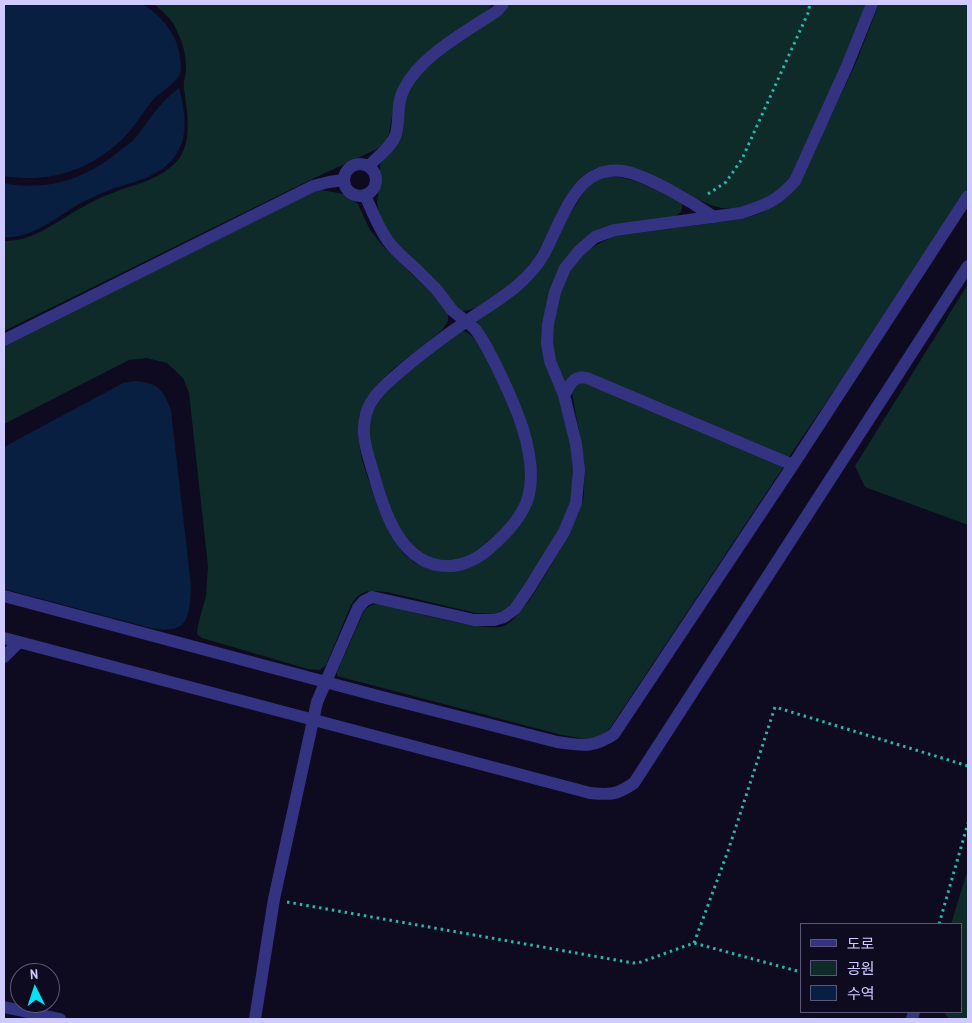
<!DOCTYPE html>
<html>
<head>
<meta charset="utf-8">
<style>
  body { margin:0 }
  #map { position:relative; width:972px; height:1023px; overflow:hidden; background:#0e0b20; font-family:"Archivo Narrow","Noto Sans KR",sans-serif }
  canvas { display:block }
  .frame { position:absolute; inset:0; border:5px solid #cfcaff; pointer-events:none }
  .legend { position:absolute; left:800px; top:923px; width:162px; height:90px; box-sizing:border-box; background:#0e0b20; border:1px solid #5b5779; margin:0; padding:6px 9px; list-style:none; font-size:15px; color:#cfcaff }
  .legend li { display:flex; align-items:center; gap:10px; height:25px }
  .legend b { width:25px; border:1px solid #5b5779 }
  .north { position:absolute; left:10px; top:963px; width:50px; height:50px; box-sizing:border-box; background:#0e0b20; border:1px solid #5b5779; border-radius:50%; rotate:356deg; font-size:14px; font-weight:700; line-height:20px; text-align:center; color:#cfcaff }
  .north::after { content:''; display:block; margin:auto; width:18px; height:22px; background:#00e2f5; clip-path:polygon(50% 0,100% 100%,50% 72%,0 100%) }
</style>
</head>
<body>
<div id="map">
<canvas width="972" height="1023"></canvas>
<div class="frame"></div>
<ul class="legend">
<li><b style="height:6px;background:#343382"></b>도로</li>
<li><b style="height:14px;background:#0e2a29"></b>공원</li>
<li><b style="height:14px;background:#081f42"></b>수역</li>
</ul>
<div class="north">N</div>
</div>
<script>
const ctx = document.querySelector('canvas').getContext('2d');
ctx.lineJoin = 'round';
function fillPath(path, color) { ctx.fillStyle = color; ctx.fill(path, 'evenodd'); }
function strokePath(path, color, width, dash) { ctx.strokeStyle = color; ctx.lineWidth = width; ctx.lineCap = dash ? 'butt' : 'round'; ctx.setLineDash(dash || []); ctx.stroke(path); }
fillPath(new Path2D(`
  M154 4H493L488 10 433 49 394 104 389 134 385 144 375 150 310 180 4 331V241C34 242 58 220 83 207 91 202 101 197 110 194 131 185 154 182 172 166 195 147 187 113 184 88 183 82 186 75 186 69 187 56 182 41 176 29 172 19 162 11 154 4Z
  M511 4H866L842 64 790 179C770 199 739 216 711 205 693 198 678 187 660 180 649 176 637 174 627 171 614 168 602 164 590 171 562 186 549 241 529 266 519 280 505 288 491 298 481 304 474 311 461 311L392 239 380 217 377 203 380 179V164L383 160 407 90 418 76 441 54 502 14Z
  M879 4H968V187L861 351 789 457 587 374 564 383C559 371 552 357 551 343 551 335 554 325 555 316 562 272 573 253 616 236L742 219 761 213 784 199 799 183 855 65Z
  M608 176C634 177 659 191 682 203 683 211 680 214 673 217L574 248 542 322 571 447 573 470 571 501 560 528 527 584 513 603 502 611 493 614 476 613 387 592C370 590 360 589 351 605L326 665 320 670 308 669 202 638 197 634 198 625 206 596 208 566 189 393 183 378 167 363 147 358 129 360 4 424V346L317 189 343 194 358 204 370 230 383 246 439 300 448 312V321L442 330 392 370 376 386 364 403 359 417 358 437 362 460 378 508 390 534 403 553 416 564 429 568 492 553 537 479 477 321 485 315 560 230 587 187 596 179Z
  M968 284V525L865 487 855 466Z
  M464 331C485 339 506 399 514 421 523 445 530 474 522 499 514 524 472 565 444 562 433 560 421 555 413 548 396 532 387 498 380 476 374 457 364 430 373 410 386 382 432 354 456 334Z
  M580 381 784 466 610 728 600 737 586 739 562 735 337 676V672L364 611C369 605 373 604 381 604 405 610 485 633 504 626 526 618 572 530 581 506 584 500 584 493 584 487 586 456 577 424 572 393Z
  M968 869V1019H949L944 1012H961V924H951Z`), '#0e2a29');
fillPath(new Path2D(`
  M4 4H143C163 18 177 33 180 58 181 63 182 69 180 73 176 84 161 91 153 100 144 110 137 123 128 133 95 169 51 184 4 176Z
  M179 88C184 107 189 133 178 151 173 160 166 167 157 172 142 182 123 184 107 191 98 195 88 199 79 204 57 217 31 239 4 237V183C46 192 86 179 118 152 124 147 131 143 136 137 150 119 160 102 179 88Z
  M135 381C158 383 164 390 171 411L191 586C189 618 189 635 151 628L4 589V447L123 383Z`), '#081f42');
strokePath(new Path2D(`
  M708 194 726 182 742 159 808 13 810 4
  M287 902 633 963 641 962 694 943 801 972
  M939 924 968 823
  M694 943 728 851 775 707 968 766`), '#25b8ab', 3, [2.5, 4]);
strokePath(new Path2D(`
  M344 180a16 16 0 1 1 32 0a16 16 0 1 1-32 0Z
  M369 166C378 156 392 147 396 134 400 119 396 103 404 89 420 56 467 31 497 11L503 4
  M365 195C372 211 378 227 388 241 395 251 406 260 416 269 422 275 429 282 436 289 442 296 447 304 453 311 460 317 468 322 475 329 483 339 489 352 495 363 513 400 540 456 528 498 522 517 506 534 491 547 480 557 466 565 451 566 402 569 384 512 374 475 368 455 360 435 366 414 371 396 387 383 401 371 421 354 442 338 464 323 482 310 502 299 519 284 529 275 538 265 544 254 556 232 572 184 596 175 604 171 614 170 623 171 649 176 692 202 714 217
  M4 340 313 186 329 182 343 180
  M564 395C571 384 573 375 587 378L793 465
  M4 596 378 696 557 742C581 745 592 749 614 734L793 465 968 196
  M4 638 590 793C610 795 617 795 634 783L968 266
  M4 657 19 642
  M4 1007 60 1019
  M255 1019 274 899 317 702 358 608 364 601 372 597 474 620H494L504 617 515 609 530 587 564 532 576 503 579 470 576 444 564 395 550 361 547 343 548 324 555 292 565 268 579 251 595 237 615 230 741 213C766 205 777 201 795 181L847 66 872 4
  M912 1019 914 1012`), '#343382', 12);
</script>
</body>
</html>
